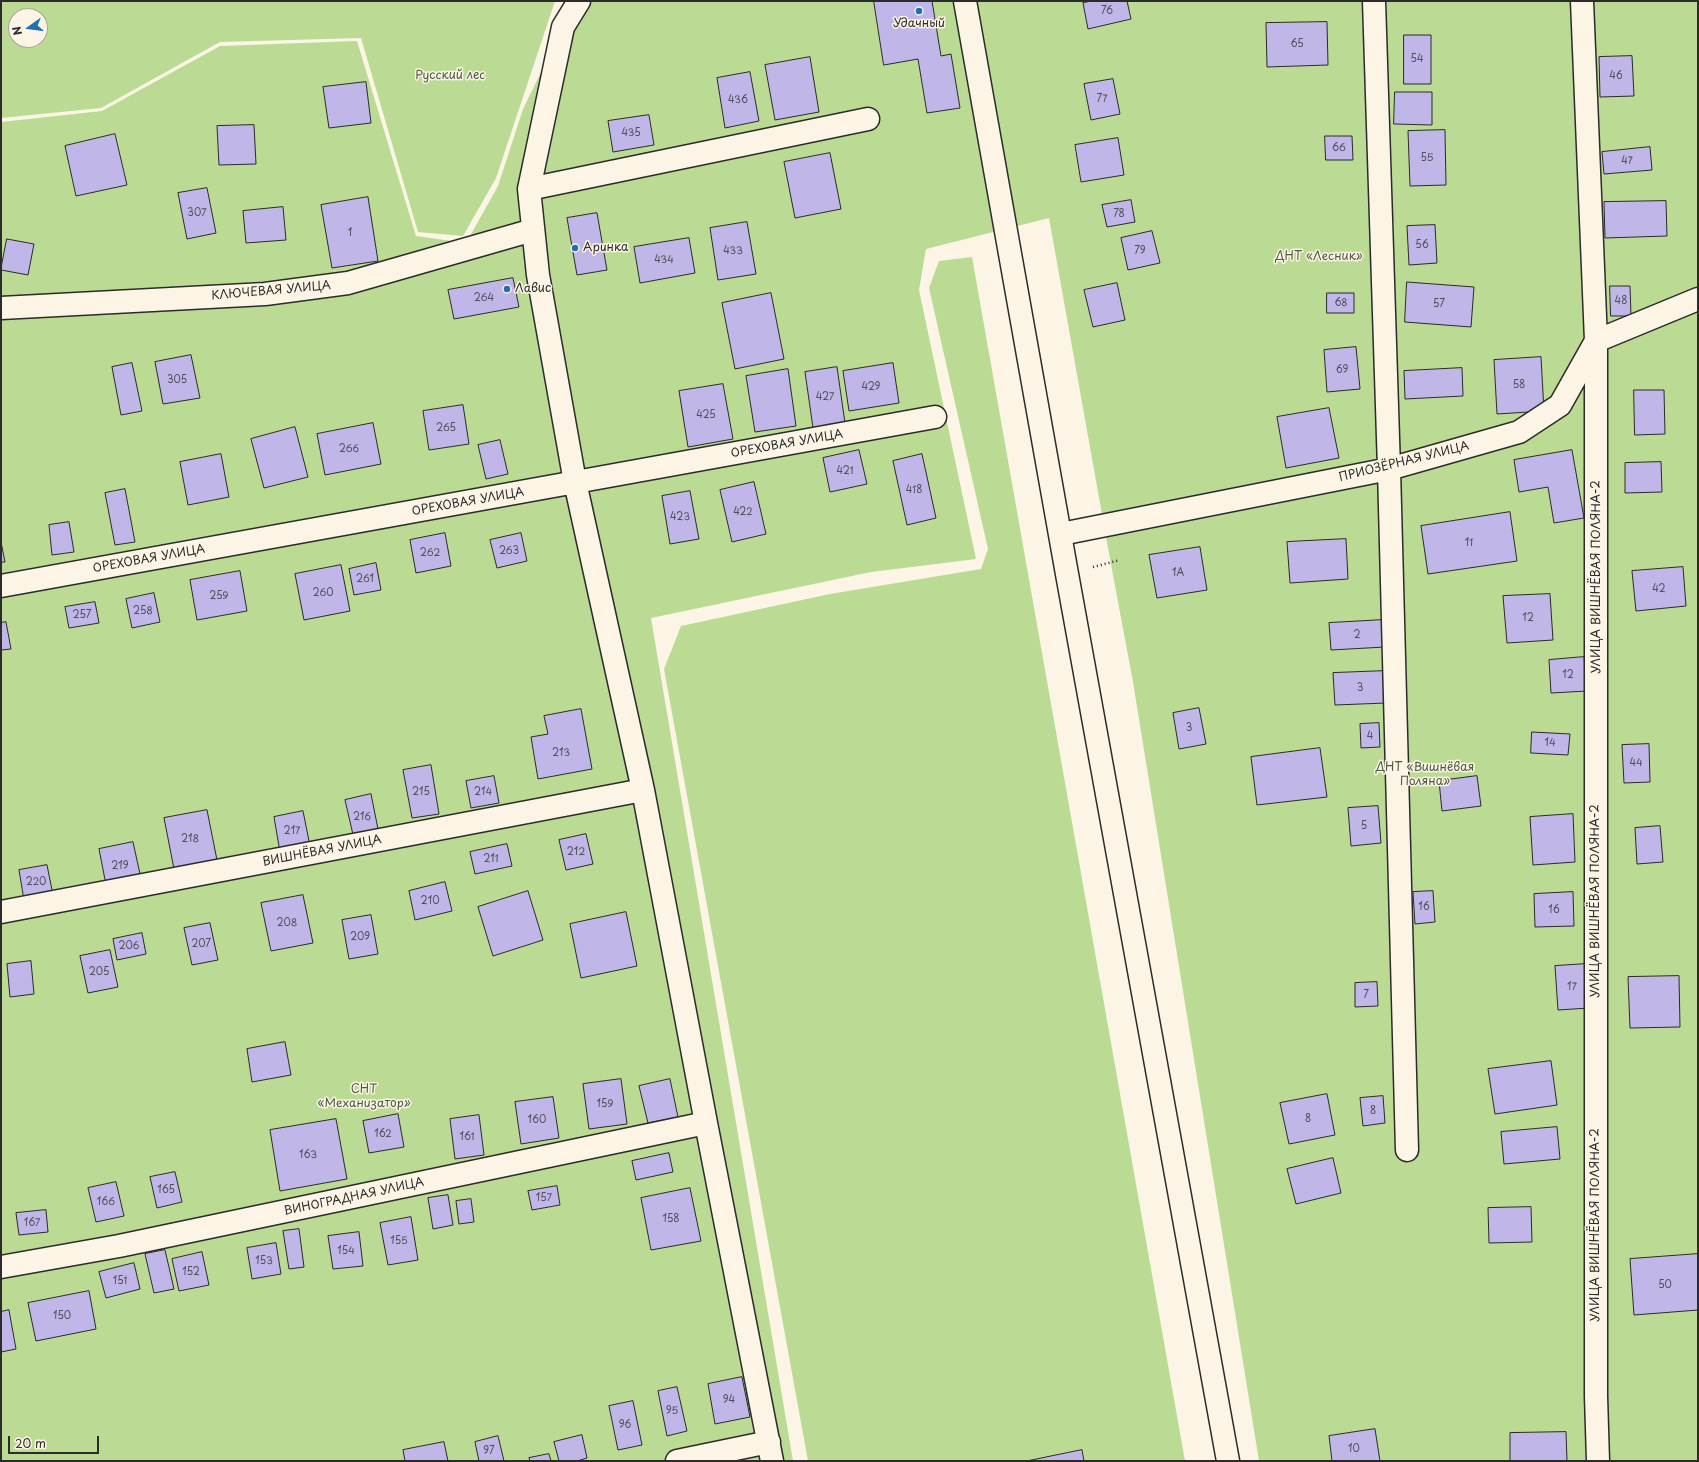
<!DOCTYPE html>
<html>
<head>
<meta charset="utf-8">
<style>
  body { margin:0 }
  #map { position:relative; width:1699px; height:1462px; overflow:hidden; background:#fcf5e5; font-family:"Playpen Sans",sans-serif }
  canvas { display:block }
  .frame { position:absolute; inset:0; border:2px solid #2b2b2b; pointer-events:none }
  .north { position:absolute; left:8px; top:8px; width:40px; height:40px; box-sizing:border-box; background:#fcf5e5; border:1px solid #a8a49b; border-radius:50%; rotate:256deg; font-size:11px; font-weight:700; line-height:16px; text-align:center; color:#2b2b2b }
  .north::after { content:''; display:block; margin:auto; width:14px; height:18px; background:#1f6fb2; clip-path:polygon(50% 0,100% 100%,50% 72%,0 100%) }
  .scale { position:absolute; left:8px; top:1436px; width:91px; height:18px; box-sizing:border-box; border:2px solid #2b2b2b; border-top:0; padding-left:5px; font-size:12px; line-height:14px; white-space:nowrap; color:#2b2b2b; -webkit-text-stroke:3px #fcf5e5; paint-order:stroke }
</style>
</head>
<body>
<div id="map">
<canvas width="1699" height="1462"></canvas>
<div class="frame"></div>
<div class="north">N</div>
<div class="scale">20 m</div>
</div>
<script>
const ctx = document.querySelector('canvas').getContext('2d');
ctx.lineJoin = 'round';
function fillPath(path, color) { ctx.fillStyle = color; ctx.fill(path, 'evenodd'); }
function strokePath(path, color, width, dash) { ctx.strokeStyle = color; ctx.lineWidth = width; ctx.lineCap = dash ? 'butt' : 'round'; ctx.setLineDash(dash || []); ctx.stroke(path); }
function label(font, color, halo, rows, align = 'center') {
  ctx.font = font + ' "Playpen Sans",sans-serif'; ctx.lineWidth = 3; ctx.setLineDash([]); ctx.textBaseline = 'middle'; ctx.strokeStyle = halo; ctx.fillStyle = color; for (const [text, x, y, turn = 0] of rows) {
    ctx.save(); ctx.translate(x, y); ctx.rotate((+turn || 0) * Math.PI / 180); ctx.textAlign = isNaN(turn) ? turn : align; if (halo) ctx.strokeText(text, 0, 0); ctx.fillText(text, 0, 0); ctx.restore();
  }
}
fillPath(new Path2D(`
  M1 1H555L496 178 463 236 418 232 361 38 220 42 101 108 1 118ZM16 16H40V40H16Z
  M576 1H1698V1461H1259L1133 682 1110 559 1049 218 926 249 919 290 976 559 871 572 651 618 793 1461H1V122L102 111 220 46 357 41 416 236 466 243 498 186 523 109Z
  M972 257 1185 1461H808L664 669 681 626 830 594 981 569 988 549 929 288 939 261Z`), '#bbdb94');
const building = new Path2D(`
  M874 1H932L941 56 951 54 960 108 927 113 918 59 884 65Z
  M1092 1H1127L1131 19 1088 29 1083 3Z
  M1327 22 1328 65 1267 67 1266 23Z
  M1404 35H1431V84H1404Z
  M1632 56 1634 96 1600 97 1599 57Z
  M810 57 819 112 775 120 765 65Z
  M750 72 759 121 725 128 717 78Z
  M1113 79 1120 114 1091 120 1084 84Z
  M366 82 371 123 329 128 323 87Z
  M1395 92H1432V125L1394 124Z
  M649 115 654 145 613 152 608 121Z
  M254 125 256 164 219 165 217 126Z
  M1445 130 1446 185 1410 186 1408 131Z
  M115 134 127 185 76 196 65 146Z
  M1325 136H1352L1353 160H1326Z
  M1118 138 1124 175 1081 182 1075 145Z
  M1650 147 1652 170 1604 174 1602 152Z
  M830 153 841 209 795 218 784 162Z
  M207 188 216 233 187 239 178 193Z
  M368 197 378 261 332 268 321 205Z
  M1131 200 1135 222 1107 227 1102 205Z
  M1666 201 1667 236 1605 238 1604 202Z
  M283 207 286 240 246 243 243 211Z
  M597 213 607 270 577 275 567 218Z
  M747 222 756 274 718 280 710 228Z
  M1435 225 1437 263 1409 265 1407 226Z
  M1152 231 1160 263 1128 270 1121 238Z
  M689 238 695 273 640 283 634 247Z
  M7 239 34 244 28 275 1 270Z
  M513 278 519 307 454 319 448 290Z
  M1407 282 1474 287 1471 327 1405 322Z
  M1117 283 1125 320 1093 327 1084 290Z
  M1610 286H1630L1631 316H1611Z
  M771 293 784 359 735 369 722 303Z
  M1327 293H1354V313H1327Z
  M1356 347 1360 389 1327 392 1324 350Z
  M191 355 200 398 163 404 155 362Z
  M1541 357 1544 411 1497 414 1494 360Z
  M132 363 142 411 121 415 112 367Z
  M893 363 899 403 849 411 843 371Z
  M837 367 845 423 813 428 805 372Z
  M1462 368 1463 396 1405 399 1404 371Z
  M788 369 796 426 755 432 746 376Z
  M723 384 733 439 688 447 679 391Z
  M1634 390H1664L1665 434 1635 435Z
  M463 405 469 444 429 450 423 411Z
  M1329 408 1339 458 1286 468 1277 417Z
  M373 423 381 464 325 475 317 434Z
  M295 427 308 477 264 488 251 439Z
  M500 440 508 474 486 479 478 445Z
  M859 450 867 484 830 492 823 458Z
  M1572 450 1584 518 1554 523 1548 487 1519 492 1514 460Z
  M221 454 229 497 188 505 180 462Z
  M922 454 936 518 907 525 893 461Z
  M1661 462 1662 492 1625 493V463Z
  M754 482 766 534 732 542 720 490Z
  M125 489 135 542 115 545 105 493Z
  M690 491 699 539 670 544 662 496Z
  M1510 512 1517 561 1428 574 1421 526Z
  M69 522 74 552 52 555 49 525Z
  M445 533 451 566 416 573 410 540Z
  M521 533 527 561 497 568 490 540Z
  M1346 539 1348 579 1290 583 1287 542Z
  M1 542 5 562H1Z
  M1200 547 1207 590 1157 598 1149 555Z
  M376 563 381 590 354 595 349 569Z
  M341 565 350 611 304 620 295 574Z
  M1683 567 1686 606 1636 611 1632 571Z
  M240 571 247 611 197 620 190 580Z
  M154 593 160 622 132 628 126 599Z
  M1550 594 1553 640 1507 643 1503 596Z
  M95 602 99 623 69 628 65 607Z
  M1383 620 1385 647 1331 650 1329 623Z
  M6 622 11 649 1 650V623Z
  M1584 657 1587 691 1551 693 1549 660Z
  M1385 671 1386 703 1335 705 1333 673Z
  M1199 708 1206 744 1179 749 1173 713Z
  M581 709 592 769 538 779 531 737 548 734 544 716Z
  M1379 723 1380 747 1361 748 1360 724Z
  M1532 732 1570 734 1568 755 1531 753Z
  M1649 744 1650 782 1624 783 1622 745Z
  M1320 748 1327 797 1257 805 1251 757Z
  M431 765 439 814 412 818 403 770Z
  M494 776 499 803 471 808 466 781Z
  M1477 776 1481 806 1442 811 1439 781Z
  M371 794 379 834 354 839 345 800Z
  M1378 806 1381 843 1351 846 1348 808Z
  M207 810 217 860 174 869 164 818Z
  M303 811 310 846 280 852 274 817Z
  M1573 814 1575 862 1533 865 1530 817Z
  M1660 826 1663 862 1637 864 1635 828Z
  M586 834 593 864 566 870 559 840Z
  M133 842 142 883 107 890 99 849Z
  M507 844 512 866 475 874 470 852Z
  M47 865 53 895 24 900 19 870Z
  M445 882 452 911 415 920 409 891Z
  M528 891 543 940 493 956 478 907Z
  M1433 891 1435 922 1415 924 1413 892Z
  M1573 892 1574 926 1535 927 1534 894Z
  M303 895 313 943 271 951 261 903Z
  M626 912 637 966 581 978 570 924Z
  M371 915 378 954 349 959 342 920Z
  M210 923 218 960 192 965 184 928Z
  M142 933 146 954 117 960 113 939Z
  M110 950 118 987 88 993 80 956Z
  M31 961 34 994 10 997 7 964Z
  M1586 964 1589 1008 1558 1010 1555 966Z
  M1679 976 1680 1027 1630 1028 1628 977Z
  M1377 982 1378 1006 1355 1007V983Z
  M285 1042 291 1075 252 1082 247 1049Z
  M1551 1061 1557 1105 1495 1114 1488 1069Z
  M621 1079 627 1124 589 1129 583 1084Z
  M670 1079 678 1117 648 1123 639 1086Z
  M1327 1094 1335 1135 1289 1144 1280 1103Z
  M1383 1096 1385 1123 1363 1126 1360 1098Z
  M553 1097 559 1138 521 1144 515 1102Z
  M398 1114 404 1147 369 1153 363 1121Z
  M479 1115 484 1155 455 1159 450 1119Z
  M336 1119 347 1179 280 1191 270 1130Z
  M1557 1127 1560 1159 1504 1164 1501 1132Z
  M669 1153 673 1172 636 1180 632 1161Z
  M1333 1158 1341 1193 1296 1204 1287 1169Z
  M175 1172 182 1202 157 1208 150 1177Z
  M116 1182 124 1216 96 1222 88 1188Z
  M557 1186 560 1205 532 1210 528 1191Z
  M690 1188 701 1241 651 1250 641 1198Z
  M448 1195 453 1225 433 1229 428 1198Z
  M471 1199 474 1222 459 1224 456 1201Z
  M1531 1207 1532 1242 1489 1243 1488 1208Z
  M46 1210 48 1232 19 1235 16 1213Z
  M411 1217 418 1260 388 1265 380 1223Z
  M299 1229 304 1267 289 1269 283 1231Z
  M359 1232 363 1266 333 1269 328 1236Z
  M276 1243 281 1274 252 1279 247 1248Z
  M165 1250 174 1289 154 1293 145 1254Z
  M202 1252 209 1285 179 1291 172 1259Z
  M1698 1254V1310L1634 1315 1630 1259Z
  M134 1263 140 1289 106 1298 99 1272Z
  M89 1291 96 1329 36 1341 28 1303Z
  M9 1310 16 1349 1 1352V1312Z
  M742 1377 750 1417 715 1424 708 1384Z
  M677 1387 687 1431 667 1436 658 1391Z
  M633 1401 642 1445 618 1450 609 1406Z
  M1375 1429 1380 1461H1332L1329 1436Z
  M1566 1432 1567 1461H1510V1433Z
  M582 1435 587 1458 577 1461H559L554 1442Z
  M498 1436 504 1461H479L475 1442Z
  M444 1442 448 1461H405L403 1450Z
  M1082 1450 1084 1461H1027Z
  M549 1454 551 1461H530L529 1458Z`);
fillPath(building, '#c0b6e7');
strokePath(building, '#2b2b2b', 1);
const minor = new Path2D(`
  M579 1 563 27 529 189 538 275 575 482 643 790 706 1123 772 1461
  M1374 1 1389 469 1407 1150
  M1582 1 1596 341V1396L1598 1461
  M529 189 868 119
  M1 308 265 294 348 283 533 230
  M1061 534 1389 469 1519 432 1560 405 1596 341 1698 299
  M1 586 935 417
  M1 912 643 790
  M1 1267 119 1246 706 1123
  M677 1461 769 1442`);
const secondary = new Path2D(`
  M965 1 1067 574 1228 1461`);
strokePath(minor, '#2b2b2b', 25);
strokePath(secondary, '#2b2b2b', 25);
strokePath(new Path2D(`
  M1093 567 1120 560`), '#2b2b2b', 2.5, [1, 3]);
strokePath(minor, '#fcf5e5', 22);
strokePath(secondary, '#fcf5e5', 22);
for (const [x, y, r, color] of [
  [919,11,4,"#1f6fb2"],
  [575,248,4,"#1f6fb2"],
  [507,289,4,"#1f6fb2"]
]) { const dot = new Path2D(); dot.arc(x, y, r, 0, 2 * Math.PI); ctx.fillStyle = color; ctx.fill(dot); strokePath(dot, '#fcf5e5', 1.5); }
label('10px', '#504e5a', null, [
  ["76",1107,11],
  ["65",1297,44],
  ["54",1417,59],
  ["46",1616,76],
  ["77",1102,99],
  ["436",738,100],
  ["435",631,133],
  ["66",1339,148],
  ["55",1427,158],
  ["47",1627,161],
  ["307",197,213],
  ["78",1119,214],
  ["1",350,233],
  ["56",1422,245],
  ["433",733,251],
  ["79",1140,251],
  ["434",664,260],
  ["264",484,298],
  ["48",1621,301],
  ["68",1341,303],
  ["57",1439,304],
  ["69",1342,370],
  ["305",177,380],
  ["58",1519,385],
  ["429",871,387],
  ["427",825,397],
  ["425",706,415],
  ["265",446,428],
  ["266",349,449],
  ["421",845,471],
  ["418",914,490],
  ["422",743,512],
  ["423",680,517],
  ["11",1469,543],
  ["263",509,551],
  ["262",430,553],
  ["1А",1178,573],
  ["261",365,579],
  ["42",1659,589],
  ["260",323,593],
  ["259",219,596],
  ["258",143,611],
  ["257",82,615],
  ["12",1528,618],
  ["2",1357,635],
  ["12",1568,675],
  ["3",1360,688],
  ["3",1189,728],
  ["4",1370,736],
  ["14",1550,743],
  ["213",561,753],
  ["44",1636,763],
  ["215",421,792],
  ["214",483,792],
  ["216",362,817],
  ["5",1364,826],
  ["217",292,831],
  ["218",190,839],
  ["212",576,852],
  ["211",491,859],
  ["219",120,866],
  ["220",36,882],
  ["210",430,901],
  ["16",1424,907],
  ["16",1554,910],
  ["208",287,923],
  ["209",360,937],
  ["207",201,944],
  ["206",129,946],
  ["205",99,972],
  ["17",1572,987],
  ["7",1366,995],
  ["159",605,1104],
  ["8",1373,1111],
  ["8",1308,1119],
  ["160",537,1120],
  ["162",383,1134],
  ["161",467,1137],
  ["163",308,1155],
  ["165",166,1190],
  ["157",544,1198],
  ["166",106,1202],
  ["158",671,1219],
  ["167",32,1223],
  ["155",399,1241],
  ["154",346,1251],
  ["153",264,1261],
  ["152",191,1272],
  ["151",120,1281],
  ["50",1665,1285],
  ["150",62,1316],
  ["94",729,1400],
  ["95",672,1411],
  ["96",625,1425],
  ["10",1354,1449],
  ["97",489,1451]
]);
label('12px', '#2b2b2b', '#fcf5e5', [
  ["Удачный",919,24,"center"],
  ["Аринка",583,248],
  ["Лавис",515,289]
], 'left');
label('12px', '#4f5745', '#fcf5e5', [
  ["Русский лес",450,76],
  ["ДНТ «Лесник»",1319,257],
  ["ДНТ «Вишнёвая",1425,768],
  ["Поляна»",1425,782],
  ["СНТ",364,1090],
  ["«Механизатор»",364,1104]
]);
label('12px', '#2b2b2b', '#fcf5e5', [
  ["КЛЮЧЕВАЯ УЛИЦА",271,291,-5],
  ["ОРЕХОВАЯ УЛИЦА",787,444,-10],
  ["ПРИОЗЁРНАЯ УЛИЦА",1404,462,-14],
  ["ОРЕХОВАЯ УЛИЦА",468,502,-10],
  ["ОРЕХОВАЯ УЛИЦА",149,559,-10],
  ["УЛИЦА ВИШНЁВАЯ ПОЛЯНА-2",1597,577,-90],
  ["ВИШНЁВАЯ УЛИЦА",322,851,-11],
  ["УЛИЦА ВИШНЁВАЯ ПОЛЯНА-2",1596,901,-90],
  ["ВИНОГРАДНАЯ УЛИЦА",354,1197,-12],
  ["УЛИЦА ВИШНЁВАЯ ПОЛЯНА-2",1596,1225,-90]
]);
</script>
</body>
</html>
